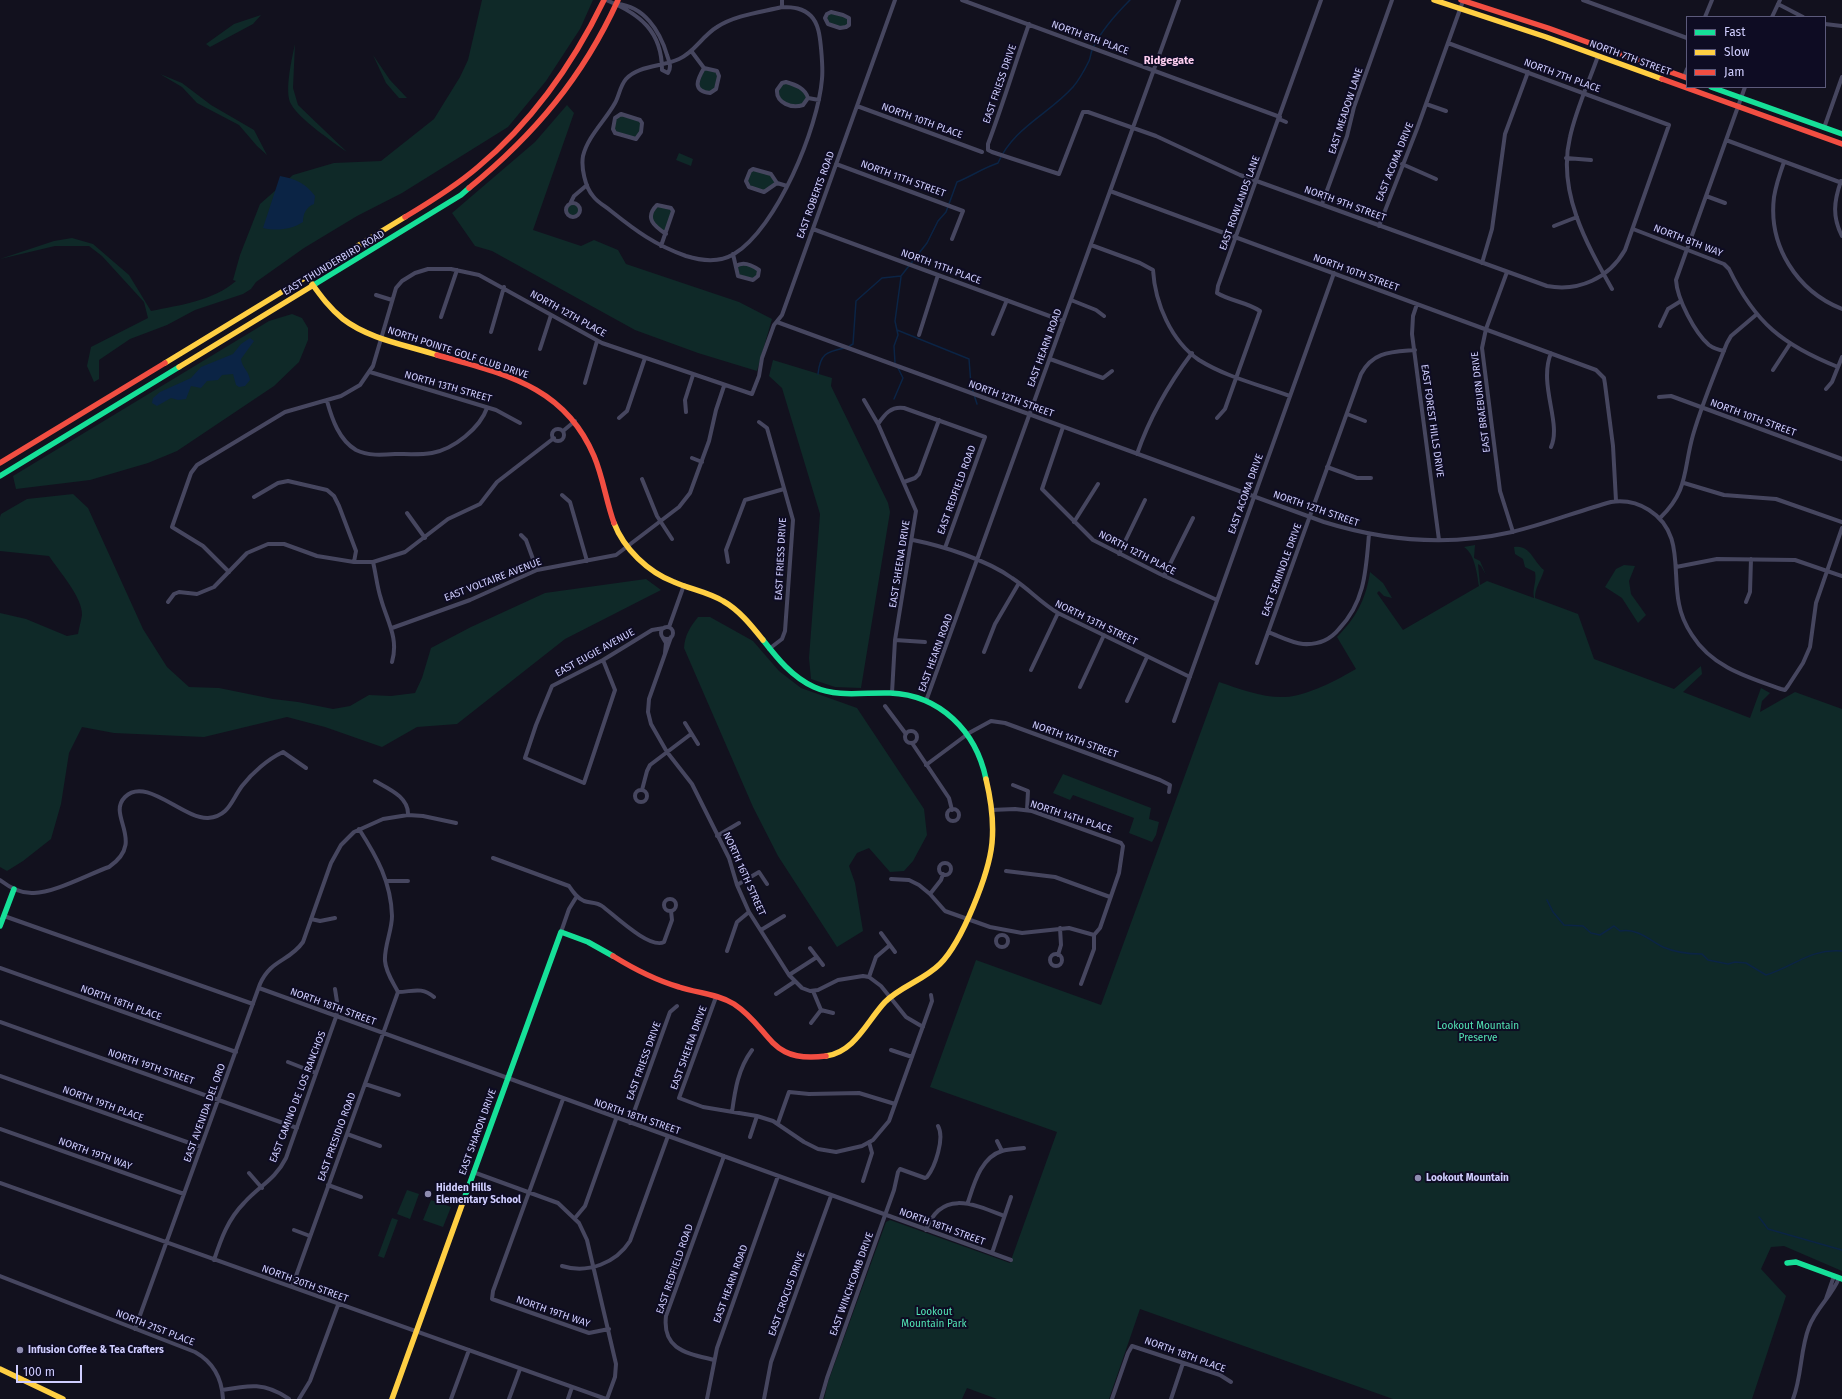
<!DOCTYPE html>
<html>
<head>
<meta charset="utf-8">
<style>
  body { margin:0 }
  #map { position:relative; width:1842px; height:1399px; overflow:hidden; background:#12111e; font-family:"Fira Sans",sans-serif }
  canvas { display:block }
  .legend { position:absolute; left:1686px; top:16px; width:140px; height:72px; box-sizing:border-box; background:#0e0c23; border:1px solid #5c5a7b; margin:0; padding:5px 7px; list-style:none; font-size:12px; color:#d0ceff }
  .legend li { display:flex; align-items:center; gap:8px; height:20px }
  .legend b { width:20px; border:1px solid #5c5a7b }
  .scale { position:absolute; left:16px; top:1365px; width:66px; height:18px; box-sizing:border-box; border:2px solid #d0ceff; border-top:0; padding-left:5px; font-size:12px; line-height:14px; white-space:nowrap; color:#d0ceff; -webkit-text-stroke:3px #0e0c23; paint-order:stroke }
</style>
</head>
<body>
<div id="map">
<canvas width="1842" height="1399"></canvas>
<ul class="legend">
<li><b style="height:5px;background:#16e098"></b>Fast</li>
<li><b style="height:5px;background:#ffcf43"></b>Slow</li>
<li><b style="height:5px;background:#f24e42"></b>Jam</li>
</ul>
<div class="scale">100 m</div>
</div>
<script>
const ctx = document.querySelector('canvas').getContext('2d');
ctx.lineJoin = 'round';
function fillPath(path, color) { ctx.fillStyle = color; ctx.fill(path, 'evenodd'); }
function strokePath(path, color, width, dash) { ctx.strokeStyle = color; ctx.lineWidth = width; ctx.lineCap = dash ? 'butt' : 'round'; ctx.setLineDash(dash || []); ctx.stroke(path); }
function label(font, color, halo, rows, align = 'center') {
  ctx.font = font + ' "Fira Sans",sans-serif'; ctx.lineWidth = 4; ctx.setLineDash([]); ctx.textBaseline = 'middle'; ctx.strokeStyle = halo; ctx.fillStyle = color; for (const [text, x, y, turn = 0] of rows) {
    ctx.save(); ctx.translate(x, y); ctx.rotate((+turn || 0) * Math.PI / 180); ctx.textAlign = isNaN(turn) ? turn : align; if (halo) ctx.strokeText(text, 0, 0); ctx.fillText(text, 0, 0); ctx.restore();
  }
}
fillPath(new Path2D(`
  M482 0H593L580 29 546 81 508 127 402 193 357 216 304 248 256 282 251 289 243 294 195 310 167 325 130 339 99 360V379L94 382 87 366 91 347 148 318 144 302 102 256 89 246H55L0 259 54 241 72 238 93 244 129 275 151 311C180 305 213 301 236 281L233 280 240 255 260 204 293 175 334 163 381 161 434 119 460 77 468 60Z
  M828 13 849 18 846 27 828 24 827 14Z
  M261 15 253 24 210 47 206 44 234 24Z
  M295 44 293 88 298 105 347 152C333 142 299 119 291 104 284 92 292 58 295 44Z
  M373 55 390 80 407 98H399L386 83Z
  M704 68 718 73 716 89 710 93 698 88Z
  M160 74 182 83 211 105 254 130 267 155 257 146 239 125 197 103 182 87Z
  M782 83 796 85 808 98 800 106 782 102 777 90Z
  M567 105 574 113 533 230 581 246 594 240 618 250 626 264 739 302 772 319 757 371 698 353 635 330 492 251 475 246 452 213 535 142Z
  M618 115 640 120 642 127 636 139 615 133V118Z
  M679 153 693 159 691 166 676 160Z
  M753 169 771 174 777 183 764 192 749 187 747 175Z
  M566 210a7 7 0 1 1 14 0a7 7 0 1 1-14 0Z
  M659 204 673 211 666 234 653 225 652 215Z
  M741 263 759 270 756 279 738 276 736 266Z
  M292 314 302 318 308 328V340L299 362 274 386 177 451 148 463 90 480 16 489 13 476 269 321Z
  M773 360 832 378 831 386 888 503 890 512 861 688 835 687 811 679 809 658 820 514 782 388 769 376Z
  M73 494 88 508 143 629 167 667 189 687 219 688 273 699 298 702 333 709 350 706 369 695 391 696 415 693 422 678 431 648 471 627 545 593 646 579 661 590 565 639 457 724 417 727 382 747 325 727 287 717 204 737 114 733 82 727 69 753 61 804 51 839 23 861 7 871 0 867V613L26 619 67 636 78 634C79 628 81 621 82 615 83 598 59 571 49 556L0 551V517L1 514 27 499Z
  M1475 545 1474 558 1480 561 1486 575 1481 566 1478 564 1480 585 1487 581 1534 598C1532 588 1537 582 1535 572L1525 567 1523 559 1515 554 1514 547C1530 544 1533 561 1544 570 1541 581 1535 587 1535 598L1578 614 1594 659 1674 689 1701 666 1702 674 1683 692 1750 718 1761 688 1770 693 1762 701 1760 712 1795 692 1842 709V1271L1784 1246 1771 1247 1761 1269 1786 1296 1752 1399H1393L1140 1309 1109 1399H997L967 1388 962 1399H824L828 1382 886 1222 890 1220 1010 1263 1057 1132 930 1087 976 960 1101 1005 1219 682C1240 689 1263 698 1285 697 1307 696 1337 680 1356 669L1337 637C1356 618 1366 599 1370 572L1383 583 1392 598 1384 596 1379 591 1377 593 1403 630 1479 586C1477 574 1475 554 1464 547Z
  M1624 565 1635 566 1629 581 1631 594 1646 615 1638 623 1622 598 1605 587 1616 569Z
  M698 617H710L753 641 779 671 801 688 857 708 924 809 927 835 913 861 904 871 890 872 869 848 857 853 849 866 855 883 863 931 837 947 778 856 753 807 684 648C685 635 690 627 698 617Z
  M1063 774 1151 808 1149 819 1159 822 1156 835 1152 842 1129 833 1134 818 1073 795 1070 800 1053 793Z
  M407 1190 419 1194 410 1219 397 1214Z
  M431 1200 451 1207 443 1227 423 1220Z
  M392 1218 398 1220 384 1258 378 1256Z`), '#0f2928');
fillPath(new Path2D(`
  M280 176C296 179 305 183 315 196L314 204C306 207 303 214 303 222 291 230 276 231 263 228Z
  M250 338 254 341 241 359C242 368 249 371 250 380L245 386 239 387 236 385 233 374 222 375 218 380 207 381 201 388 191 386 186 399 178 400 171 398 157 406 152 403 153 398 160 392 191 378 201 367 233 354 241 344Z`), '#0b2445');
strokePath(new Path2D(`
  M897 330 969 359 971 385 977 404
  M848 347 853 344 856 301 882 278 901 276 927 243 938 221 946 212 957 182C972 176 983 168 998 163 1013 128 1049 114 1073 87 1079 80 1085 69 1089 61 1091 56 1091 50 1094 46 1103 28 1116 14 1130 0
  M895 363 894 346 898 335 895 321 901 277
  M818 374C820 354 826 352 844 348
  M894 399 903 378 898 368
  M1547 900 1553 912 1564 925 1583 926 1591 933 1600 935 1614 926 1620 931C1637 928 1648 939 1663 947 1674 952 1690 954 1702 954L1708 960 1728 964 1735 962 1746 963 1766 975C1793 967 1811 948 1842 951
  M1759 1217 1768 1229 1842 1250`), '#0b2445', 1.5);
strokePath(new Path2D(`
  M606 0C640 14 662 31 662 70L668 73C672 67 669 61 667 55 660 31 644 6 617 4
  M782 0V7
  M962 0 1280 117
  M1583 0 1687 38
  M1778 4 1803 17
  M782 7C793 7 803 8 811 16 819 24 820 38 821 48 822 59 823 69 822 79 818 128 777 228 734 254 719 263 702 261 686 256 655 245 636 231 611 211 605 206 597 202 593 196 585 187 581 167 583 156 588 136 605 121 615 103 619 96 620 86 626 79 639 65 662 67 679 59 695 52 702 36 717 27 735 15 762 12 782 7Z
  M831 12 843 15 849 18V25L846 27 840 28 828 24 825 18 827 14Z
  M1705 17 1712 0
  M1772 17 1780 0
  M1029 24C1015 64 1003 104 988 144V150L992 152 1059 174 1081 117 1083 112H1088L1156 136 1240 175 1547 286C1579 292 1609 278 1625 250L1669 125 1448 43
  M1825 24 1842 26
  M692 52 704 68
  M1598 56C1589 82 1576 109 1570 137 1557 191 1586 243 1612 289
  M704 68 717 71 719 76 716 89 710 93C692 91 697 80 704 68Z
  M1684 77 1687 69
  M786 82C796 85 805 88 808 98L803 105C792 109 776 103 777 90L782 83Z
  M808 98 819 100
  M1426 104 1446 111
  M857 106 982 152
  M621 114 640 120 642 123 641 132 636 139 615 133 613 129 615 118Z
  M1279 119 1286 122
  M1824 128 1842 77
  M1726 140 1842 183
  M1566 158 1591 160
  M1784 162C1780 173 1776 185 1774 197 1768 246 1797 291 1842 309
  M836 164 963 211 952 239
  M1402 164 1436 179
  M1841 181C1834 201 1832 217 1842 236
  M777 183 764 192 749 187 746 181 750 171 753 169 771 174 777 183 787 186
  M1110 191 1596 370 1604 378 1605 384 1613 446 1616 501
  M1706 196 1725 203
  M571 202 574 196 587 185
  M566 210a7 7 0 1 1 14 0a7 7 0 1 1-14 0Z
  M1322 204 1347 136 1354 107 1392 0
  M1379 226 1417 129 1463 1
  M1554 226 1577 217
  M813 229 1063 321
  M1633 229 1724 264 1729 269C1755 323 1783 345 1838 367
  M1091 245 1140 263 1153 270C1155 303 1171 341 1199 360 1226 377 1260 385 1290 396
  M661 246 673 211 671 208 657 205C644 218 654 226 666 234
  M733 254 738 276 753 280 758 276 759 270C752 265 743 261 736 266
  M1482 263 1492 229 1505 134 1528 72
  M1507 272 1486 329 1482 348 1500 491 1513 532
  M376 295 392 300
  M1071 300 1096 310 1104 316
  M1417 304 1413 316 1412 334 1439 540
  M441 317 457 270
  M777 322 1324 522C1385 541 1450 546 1512 532 1546 524 1578 511 1611 502 1624 500 1638 503 1649 510 1684 532 1672 571 1679 604 1681 615 1686 626 1692 635 1712 667 1747 677 1781 689L1785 690 1788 686 1803 663 1810 647 1816 603 1842 528
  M1660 326 1668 309 1681 301
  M491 332 504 287
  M993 334 1007 300
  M919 335 938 275
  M540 349 551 315
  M1724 351C1719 350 1713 348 1709 345 1695 333 1677 299 1676 280L1745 87
  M1050 359 1103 378 1112 371
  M1773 370 1790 344
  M370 372 496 410 520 423
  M585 383 597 341
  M1826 389 1832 382 1842 357
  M1659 397 1671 396 1842 459
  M864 400 878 424 916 511 895 640 892 693
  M327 401C332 419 339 440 356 450 368 456 382 455 395 454 407 454 420 455 432 453 454 449 480 428 487 408
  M686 412 685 400 693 375
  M1347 414 1365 421
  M619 418 627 411 645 358
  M1217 418 1225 409 1260 311C1247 302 1230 301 1217 293L1218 286 1321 0
  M759 422 767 428 793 520 785 631 782 639 769 649
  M878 424C885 414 891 406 904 408L985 437 945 548
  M1063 427 1042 489 1093 540 1160 574 1217 600
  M552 435a6 6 0 1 1 12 0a6 6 0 1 1-12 0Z
  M563 431 575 421
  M1551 447C1562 423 1538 385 1551 353
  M1137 454C1150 416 1168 385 1192 353
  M692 458 702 462
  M1327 467 1357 478H1371
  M642 479 657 516 672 539
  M904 482 915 478 919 474 939 420
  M1684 483 1724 495 1776 499 1842 522
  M562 495 570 502 587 561
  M254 497 278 483 288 481 327 490 334 496 339 506 356 551 354 562
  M407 513 425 538
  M1660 518C1689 490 1683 470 1693 435 1702 404 1715 373 1727 343L1731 336 1757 314
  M1074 522 1098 484
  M521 535 526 540 537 570
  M913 540C943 546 987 560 1012 578 1029 589 1041 603 1058 613L1190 677
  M1119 554 1145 500
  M373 562C376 574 377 587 381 599 387 621 399 638 392 662
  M728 562 726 550 745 500 784 489
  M1676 567 1717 559 1795 560 1842 576
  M229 572 203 546 172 527 191 473 197 465 285 412 341 396 360 385 373 366 396 288 402 281 415 273 428 269H451L479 275 602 343 752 394 759 376 762 358 774 325 782 315 895 0
  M1164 576 1193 518
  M168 602 174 594 179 592 197 594 214 587 247 553 268 544H284L317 556 354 562H373L405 552 448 519 480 504 497 482 554 438
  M1746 602 1750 592 1751 559
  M669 627 684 585
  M661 633a6 6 0 1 1 12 0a6 6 0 1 1-12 0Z
  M392 628 470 600 537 570 616 555 679 507 690 493 709 441 716 410 724 386
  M1268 632C1279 636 1292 643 1303 644 1318 645 1330 640 1339 629 1365 602 1366 570 1369 534
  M671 637 649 699 648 712 651 724 667 752 692 784 729 858 737 885 749 912 789 975 802 988 810 991 818 990 838 980 863 976 869 977 881 986 906 1017 923 1027
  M663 638 666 643 665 653
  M895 640 925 642
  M984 652 995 624 1019 583
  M603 660 615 690 584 783 525 758 536 725 552 686 603 660 652 630 664 628
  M1257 663 1361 374C1373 351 1392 352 1415 350
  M1031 670 1058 613
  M1080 687 1104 635
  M926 701 1179 0
  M1127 701 1147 657
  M885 706 906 734
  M1174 721 1334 273
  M685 723 698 744
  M905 737a6 6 0 1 1 12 0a6 6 0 1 1-12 0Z
  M912 743 949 798 952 810
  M926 765 969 733 991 721 1005 723 1160 780 1170 785 1169 792
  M375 781C389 789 409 797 408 815
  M1013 785 1028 791 1027 810
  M642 790 647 771 650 765 691 734
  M635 796a6 6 0 1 1 12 0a6 6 0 1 1-12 0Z
  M947 815a6 6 0 1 1 12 0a6 6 0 1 1-12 0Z
  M991 810 1015 809 1032 811 1121 843 1123 846 1119 873 1100 928 1094 935
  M359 829C377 857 391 882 392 916 392 931 384 946 385 961 386 973 393 982 398 992
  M717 836 739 823
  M493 858 569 886C573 892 577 898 584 901 590 903 597 902 602 906 613 914 650 950 664 942L672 920 671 911
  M939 869a6 6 0 1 1 12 0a6 6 0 1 1-12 0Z
  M1006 871 1055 877 1110 897
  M891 879 909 880 919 885 930 894 945 911 990 927 1022 933 1069 928 1094 935
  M0 880C9 887 21 894 34 893 54 893 89 874 109 867 147 841 106 816 125 797 146 776 183 819 208 818 229 816 231 801 242 786 252 773 268 759 283 752L306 768
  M387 881H408
  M737 885 759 872 767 884
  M930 894 941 880 943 874
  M664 905a6 6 0 1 1 12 0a6 6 0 1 1-12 0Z
  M4 916 253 1004
  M311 919 320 921 335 918
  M761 930 784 916
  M561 932 569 909 577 896
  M881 933 895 952
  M996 941a6 6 0 1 1 12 0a6 6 0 1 1-12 0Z
  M810 948 823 965
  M727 951 737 922 749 912
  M1050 960a6 6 0 1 1 12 0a6 6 0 1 1-12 0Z
  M1058 955 1061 945 1060 928
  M0 968 236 1052
  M789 975 817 957
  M869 977 876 957 890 945
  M1081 984 1094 949V935
  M259 988 1011 1260
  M813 991 821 1010 833 1013
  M398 992C412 992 421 986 434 997
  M776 994 794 982
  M716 997 679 1098 703 1107 757 1116 773 1121 804 1142 818 1149 836 1152 862 1146 873 1140 889 1121 932 1001 931 995
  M0 1022 297 1128
  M811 1023 821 1010
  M891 1050 912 1057
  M288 1062 316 1073
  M0 1076 201 1147
  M365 1084 399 1095
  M563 1099 493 1291 492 1299 589 1333 609 1329
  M732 1112C735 1090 738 1069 752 1050
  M630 1123 670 1012 677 1006
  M778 1123 789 1092 809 1094 859 1093 895 1104
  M0 1129 184 1194
  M347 1134 380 1146
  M750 1137 757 1116
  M997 1141 1002 1151
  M473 1172 558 1203 579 1223 587 1240 616 1364 615 1377 607 1399
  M249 1173 262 1188
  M863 1181 872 1153 869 1142
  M0 1183 606 1399
  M328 1185 361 1197
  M968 1202C974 1184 981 1157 1002 1151 1009 1149 1017 1149 1024 1148
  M575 1218 585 1206 616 1119
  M294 1230 310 1236
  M926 1230C941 1189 974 1204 1004 1216
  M992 1253 1011 1197
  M214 1260C221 1239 228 1219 244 1203 259 1186 275 1180 286 1158L336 1017 338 1008 335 989
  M562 1266C588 1274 616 1263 630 1241L668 1136
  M0 1276 195 1352C213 1362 222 1379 223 1399
  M292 1287 398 992
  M1826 1299 1834 1276
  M135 1329 260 984C271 959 289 962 303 942L331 863 341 845 354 832 383 819 408 815 423 816 456 823
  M714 1360C687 1353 662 1350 666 1316L724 1156
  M222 1390C249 1385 265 1382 289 1399
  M299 1399 310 1381 338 1305
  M451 1399 469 1350
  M509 1399 520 1369
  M568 1399 572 1387
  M707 1399 717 1348 778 1176
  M764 1399 771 1362 831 1196
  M821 1399 827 1378 894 1190 898 1172 900 1169 925 1178 927 1177C935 1167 945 1138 938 1126
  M1112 1399 1128 1353 1132 1346 1220 1375 1231 1382
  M1171 1399 1183 1363
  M1793 1399C1802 1376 1800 1350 1809 1327 1816 1308 1832 1296 1839 1278`), '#46465f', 4);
strokePath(new Path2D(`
  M1711 87 1842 134
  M312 286 461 195 469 188
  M0 476 179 367
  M763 640C777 658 792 677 814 687 838 698 865 692 890 693 940 695 976 731 986 779
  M0 926 14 889
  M463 1202 561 932 588 942 613 956
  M1787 1263 1796 1262 1842 1279`), '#16e098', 5.5);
strokePath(new Path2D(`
  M1434 0 1546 37 1662 79
  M307 277C318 292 328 307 343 319 369 339 406 345 437 355
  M165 363 405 217
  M179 367 312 286
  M614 523C624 549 648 572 674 582 690 589 708 592 723 601 739 610 751 625 763 640
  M826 1056C855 1052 867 1021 885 1002 901 986 924 980 940 964 962 942 989 874 992 843 994 822 991 800 986 779
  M0 1369 63 1399
  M392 1399 463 1202`), '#ffcf43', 5.5);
strokePath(new Path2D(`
  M1461 0 1548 28 1687 78
  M1662 79 1842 144
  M469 188C534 135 583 77 618 0
  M405 217C430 202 456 186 478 167 533 121 573 64 604 0
  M437 355C503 374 564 385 594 456 603 477 606 501 614 523
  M0 463 165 363
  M613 956C634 969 655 980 679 987 697 993 718 994 734 1004 772 1029 768 1064 826 1056`), '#f24e42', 5.5);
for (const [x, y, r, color] of [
  [1418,1178,4,"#8e8cb0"],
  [428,1194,4,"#8e8cb0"],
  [20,1350,4,"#8e8cb0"]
]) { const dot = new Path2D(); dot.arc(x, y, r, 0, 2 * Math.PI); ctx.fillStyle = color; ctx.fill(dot); strokePath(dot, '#0e0c23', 1.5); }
label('10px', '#d0ceff', '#0e0c23', [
  ["NORTH 8TH PLACE",1090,38,20],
  ["NORTH 7TH STREET",1630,58,20],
  ["NORTH 7TH PLACE",1562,76,20],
  ["EAST FRIESS DRIVE",1000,84,-71],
  ["EAST MEADOW LANE",1346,111,-72],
  ["NORTH 10TH PLACE",922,121,20],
  ["EAST ACOMA DRIVE",1395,162,-68],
  ["NORTH 11TH STREET",903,179,20],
  ["EAST ROBERTS ROAD",816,195,-70],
  ["EAST ROWLANDS LANE",1240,203,-70],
  ["NORTH 9TH STREET",1345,204,20],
  ["NORTH 8TH WAY",1688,241,21],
  ["EAST THUNDERBIRD ROAD",334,263,-31],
  ["NORTH 11TH PLACE",941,267,20],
  ["NORTH 10TH STREET",1356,273,20],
  ["NORTH 12TH PLACE",568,314,29],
  ["EAST HEARN ROAD",1045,348,-70],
  ["NORTH POINTE GOLF CLUB DRIVE",458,353,18],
  ["NORTH 13TH STREET",448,387,16],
  ["NORTH 12TH STREET",1011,399,20],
  ["EAST BRAEBURN DRIVE",1481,402,-97],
  ["NORTH 10TH STREET",1753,418,20],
  ["EAST FOREST HILLS DRIVE",1432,421,82],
  ["EAST REDFIELD ROAD",957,490,-70],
  ["EAST ACOMA DRIVE",1246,494,-70],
  ["NORTH 12TH STREET",1316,509,19],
  ["NORTH 12TH PLACE",1137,553,27],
  ["EAST FRIESS DRIVE",781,559,-87],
  ["EAST SHEENA DRIVE",900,564,-81],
  ["EAST SEMINOLE DRIVE",1282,570,-70],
  ["EAST VOLTAIRE AVENUE",493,580,-21],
  ["NORTH 13TH STREET",1096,623,26],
  ["EAST EUGIE AVENUE",595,653,-29],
  ["EAST HEARN ROAD",936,653,-70],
  ["NORTH 14TH STREET",1075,740,20],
  ["NORTH 14TH PLACE",1071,817,18],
  ["NORTH 16TH STREET",744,874,66],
  ["NORTH 18TH PLACE",121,1003,20],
  ["NORTH 18TH STREET",333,1007,20],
  ["EAST SHEENA DRIVE",689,1048,-70],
  ["EAST FRIESS DRIVE",644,1061,-70],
  ["NORTH 19TH STREET",151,1067,19],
  ["EAST CAMINO DE LOS RANCHOS",298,1097,-69],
  ["NORTH 19TH PLACE",103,1104,20],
  ["EAST AVENIDA DEL ORO",205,1113,-70],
  ["NORTH 18TH STREET",637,1117,19],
  ["EAST SHARON DRIVE",478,1132,-70],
  ["EAST PRESIDIO ROAD",337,1137,-70],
  ["NORTH 19TH WAY",95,1154,20],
  ["NORTH 18TH STREET",942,1227,20],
  ["EAST REDFIELD ROAD",675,1269,-71],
  ["NORTH 20TH STREET",305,1284,20],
  ["EAST HEARN ROAD",731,1284,-70],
  ["EAST WINCHCOMB DRIVE",852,1284,-70],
  ["EAST CROCUS DRIVE",787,1294,-70],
  ["NORTH 19TH WAY",553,1312,19],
  ["NORTH 21ST PLACE",155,1328,21],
  ["NORTH 18TH PLACE",1185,1355,20]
]);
label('10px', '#53e6b6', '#0e0c23', [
  ["Lookout Mountain",1478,1026],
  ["Preserve",1478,1038],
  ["Lookout",934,1312],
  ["Mountain Park",934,1324]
]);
label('bold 10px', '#d0ceff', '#0e0c23', [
  ["Lookout Mountain",1426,1178],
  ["Hidden Hills",436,1188],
  ["Elementary School",436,1200],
  ["Infusion Coffee & Tea Crafters",28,1350]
], 'left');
label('bold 11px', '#ffd0f1', '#0e0c23', [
  ["Ridgegate",1169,61]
]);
</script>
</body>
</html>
